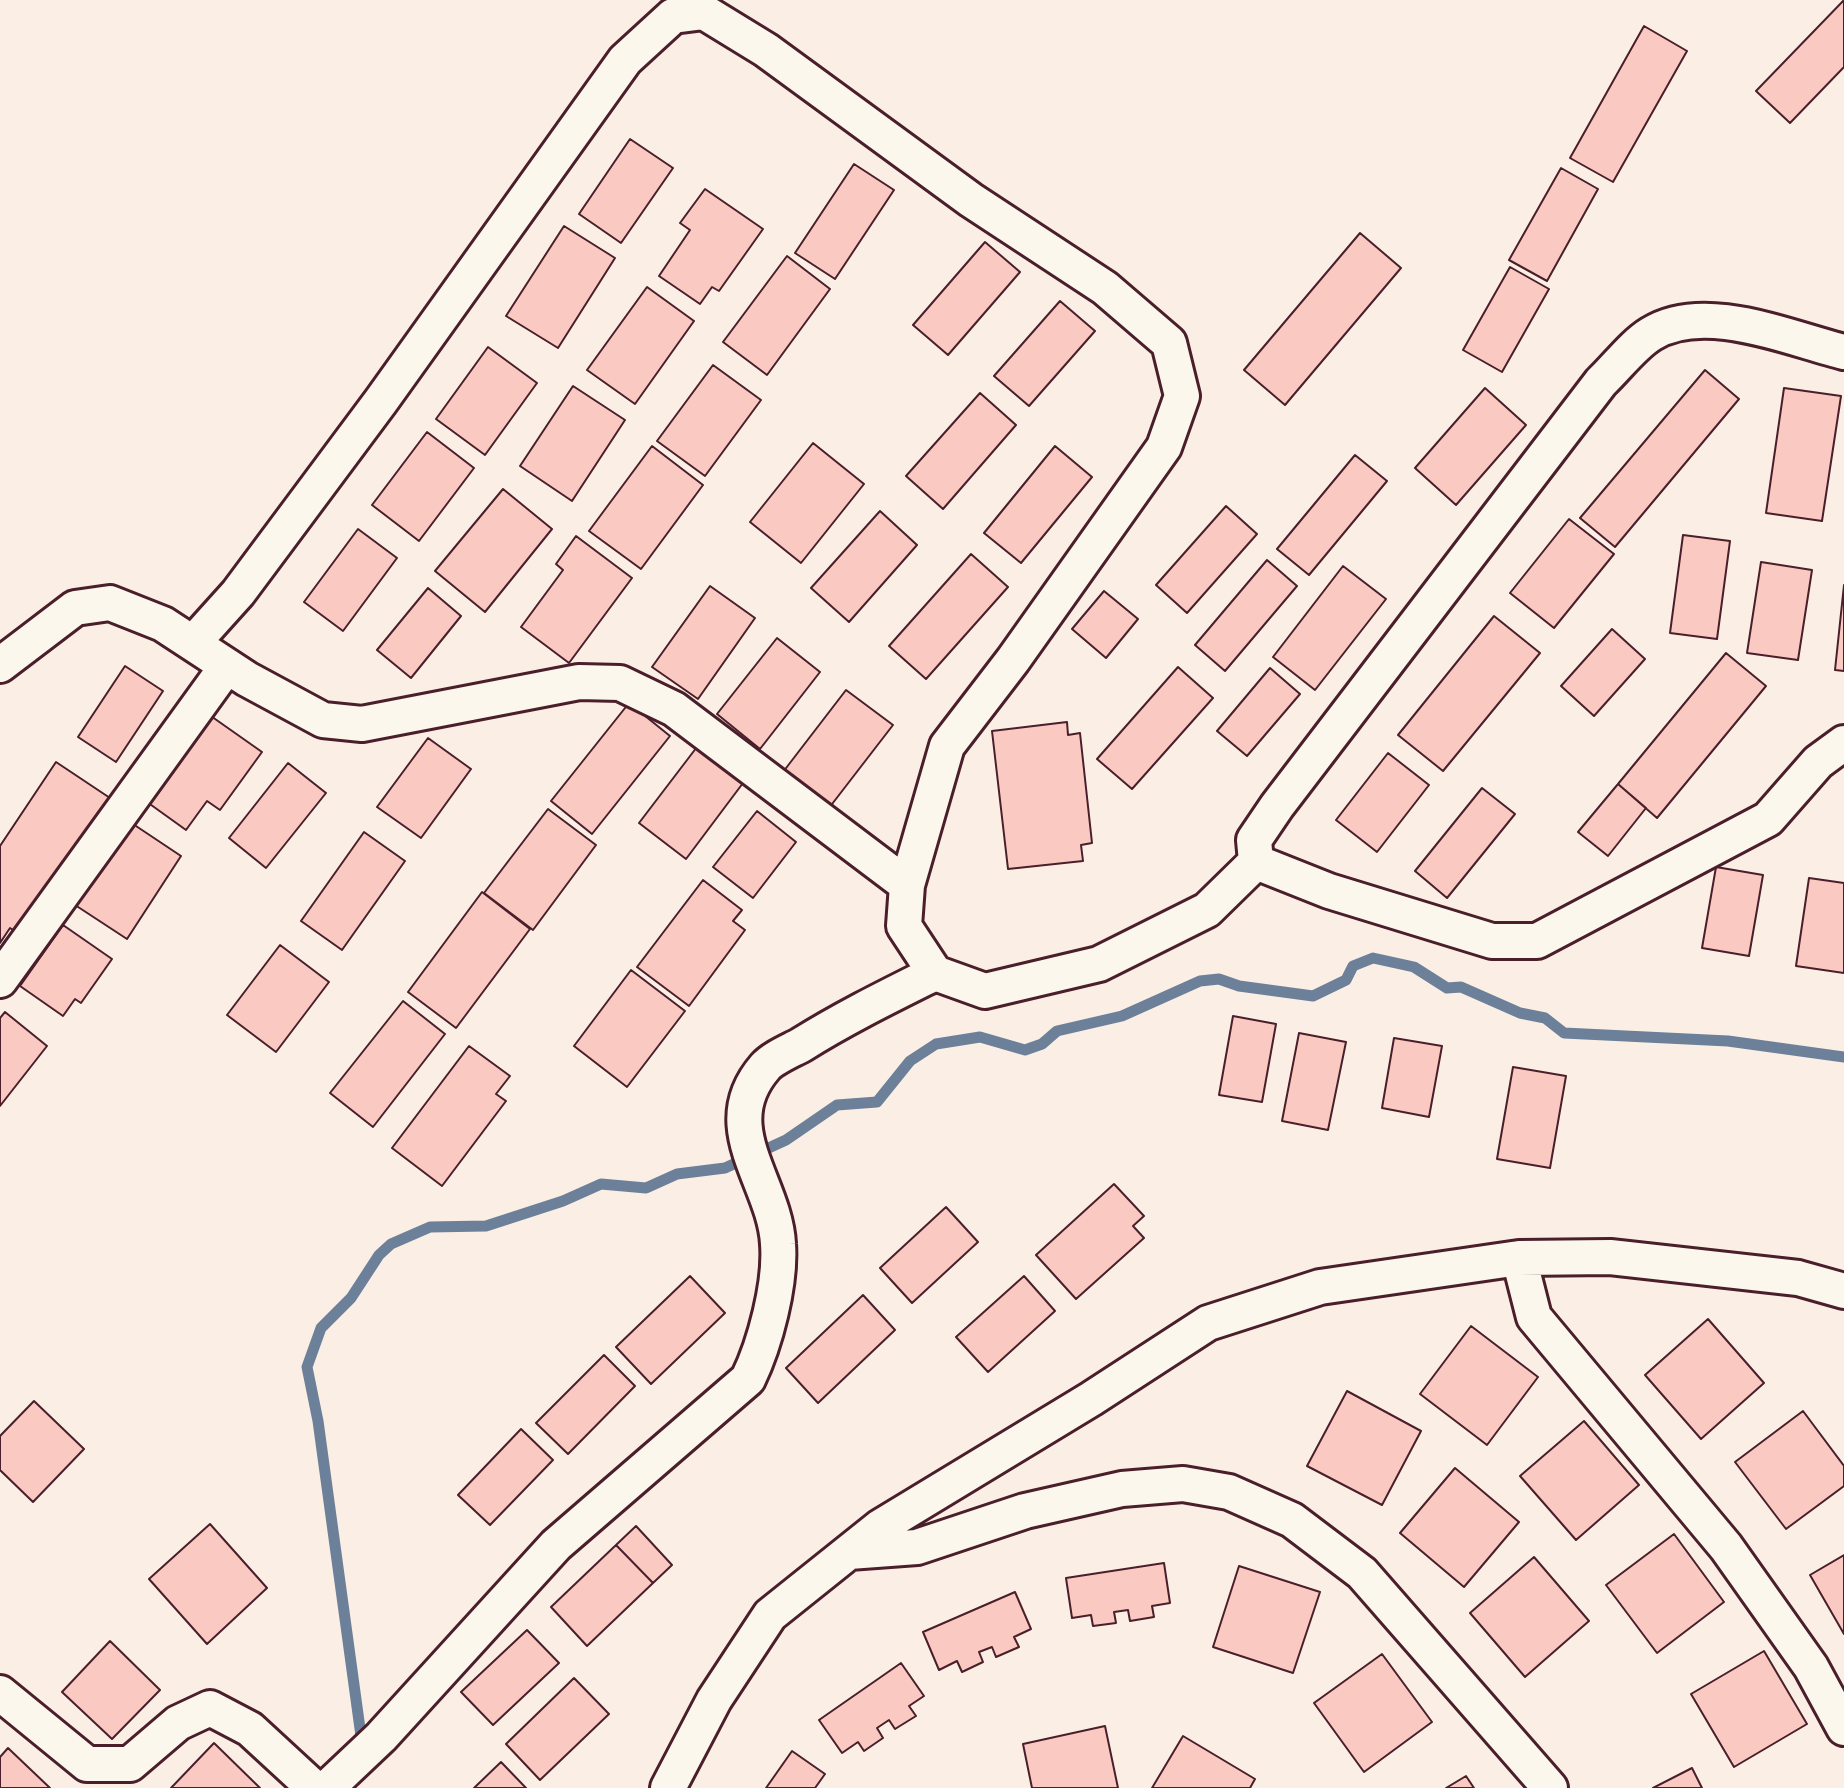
<!DOCTYPE html>
<html>
<head>
<meta charset="utf-8">
<style>
  body { margin:0 }
  canvas { display:block; background:#fbeee4 }
</style>
</head>
<body>
<canvas width="1844" height="1788"></canvas>
<script>
const ctx = document.querySelector('canvas').getContext('2d');
ctx.lineJoin = 'round';
function strokePath(path, color, width, dash) { ctx.strokeStyle = color; ctx.lineWidth = width; ctx.lineCap = dash ? 'butt' : 'round'; ctx.setLineDash(dash || []); ctx.stroke(path); }
function fillPath(path, color) { ctx.fillStyle = color; ctx.fill(path, 'evenodd'); }
strokePath(new Path2D(`
  M361 1736 318 1421 307 1367 321 1328 351 1298 379 1255 391 1244 430 1227 486 1226 563 1201 601 1184 646 1188 677 1174 725 1168 786 1140 837 1105 877 1102 910 1061 936 1044 980 1037 1025 1050 1042 1044 1057 1031 1122 1016 1200 981 1219 979 1239 986 1313 996 1346 980 1353 966 1373 958 1414 967 1447 988 1461 987 1520 1013 1545 1018 1564 1033 1728 1041 1844 1057`), '#6d809a', 11);
const building = new Path2D(`
  M1844 0V67L1790 123 1756 91Z
  M1644 26 1687 51 1613 182 1570 158Z
  M630 139 673 168 621 243 579 214Z
  M854 164 894 190 835 279 795 253Z
  M1561 168 1598 189 1547 281 1509 260Z
  M705 189 763 229 719 291 712 287 700 304 659 276 690 230 680 223Z
  M564 226 615 258 558 348 506 316Z
  M1360 233 1401 268 1285 405 1244 370Z
  M985 242 1020 272 948 355 913 325Z
  M787 256 830 289 767 375 723 342Z
  M1510 267 1549 289 1502 372 1463 350Z
  M647 287 694 321 635 404 587 370Z
  M1060 301 1095 331 1029 406 994 376Z
  M488 347 537 383 485 455 436 419Z
  M713 365 761 400 705 476 657 441Z
  M1705 370 1739 399 1615 547 1580 518Z
  M573 386 625 420 572 501 520 466Z
  M1485 388 1526 425 1456 505 1415 468Z
  M1784 388 1841 396 1822 521 1766 513Z
  M980 393 1016 425 943 509 906 476Z
  M427 432 474 468 419 541 372 505Z
  M813 443 864 484 801 563 750 522Z
  M652 446 703 485 641 569 589 531Z
  M1055 446 1092 477 1021 563 984 533Z
  M1355 455 1387 481 1309 575 1277 549Z
  M503 489 552 529 485 612 435 571Z
  M1226 506 1257 534 1187 613 1156 585Z
  M880 511 917 545 849 622 811 588Z
  M1569 519 1614 554 1554 628 1510 593Z
  M358 529 397 558 343 631 304 602Z
  M1683 535 1730 541 1717 639 1670 633Z
  M576 536 632 578 569 663 521 627 563 570 556 564Z
  M971 554 1008 587 926 679 889 646Z
  M1267 560 1297 586 1225 671 1195 645Z
  M1761 562 1812 570 1798 660 1747 653Z
  M1343 566 1386 599 1315 690 1273 657Z
  M1844 585V671L1835 670Z
  M710 586 755 618 698 699 652 667Z
  M428 588 461 616 411 678 377 650Z
  M1104 591 1138 619 1106 658 1072 629Z
  M1494 616 1540 653 1443 771 1398 735Z
  M1612 629 1645 659 1594 716 1561 686Z
  M777 638 820 672 760 749 717 714Z
  M1726 653 1766 686 1657 818 1618 784Z
  M125 666 163 691 116 762 78 737Z
  M1178 667 1213 698 1132 789 1097 759Z
  M1270 668 1300 694 1247 756 1217 731Z
  M846 690 893 725 829 808 783 772Z
  M629 703 670 736 592 834 551 801Z
  M208 714 262 752 220 810 207 801 186 830 147 802Z
  M1067 722 1068 735 1080 733 1092 843 1081 845 1083 861 1008 869 992 731Z
  M428 738 471 769 421 838 377 807Z
  M700 743 746 779 686 859 639 823Z
  M1388 753 1429 785 1377 852 1336 820Z
  M56 762 110 798 19 934 10 928 0 943V846Z
  M288 763 326 793 266 868 229 838Z
  M1618 784 1646 808 1608 856 1578 832Z
  M1482 788 1515 814 1447 898 1415 871Z
  M548 809 596 845 533 930 484 893Z
  M757 811 796 842 753 898 713 867Z
  M127 820 181 856 127 939 72 903Z
  M364 832 405 861 342 950 301 921Z
  M1716 867 1763 875 1749 956 1702 948Z
  M1809 878 1844 883V973L1796 966Z
  M703 880 742 910 733 921 745 930 689 1006 637 967Z
  M482 892 530 929 456 1028 408 992Z
  M63 925 112 959 81 1003 75 999 63 1016 20 986Z
  M280 945 329 982 276 1052 227 1015Z
  M631 970 685 1011 627 1087 574 1046Z
  M403 1001 445 1034 373 1127 330 1093Z
  M5 1012 47 1046 0 1106V1018Z
  M1233 1016 1276 1024 1262 1102 1219 1095Z
  M1299 1033 1346 1042 1328 1130 1282 1121Z
  M1394 1038 1442 1046 1429 1117 1382 1108Z
  M469 1046 510 1076 496 1094 506 1101 442 1186 392 1148Z
  M1513 1067 1566 1076 1550 1168 1497 1159Z
  M1114 1184 1144 1216 1133 1226 1144 1238 1076 1299 1036 1255Z
  M946 1207 978 1242 912 1303 880 1268Z
  M690 1276 725 1313 651 1384 616 1347Z
  M1024 1276 1055 1311 988 1372 956 1337Z
  M863 1295 895 1330 818 1403 786 1368Z
  M1708 1319 1764 1383 1701 1439 1645 1375Z
  M1471 1326 1538 1377 1487 1445 1420 1394Z
  M604 1355 635 1386 568 1454 536 1423Z
  M1347 1391 1421 1431 1382 1505 1307 1466Z
  M34 1401 84 1449 33 1502 0 1470V1436Z
  M1803 1411 1844 1466V1486L1786 1529 1735 1462Z
  M1584 1421 1639 1485 1576 1540 1520 1476Z
  M521 1429 553 1460 490 1525 458 1495Z
  M1455 1468 1519 1522 1464 1587 1400 1533Z
  M210 1524 267 1588 207 1644 149 1579Z
  M636 1526 672 1565 653 1583 616 1545Z
  M1674 1534 1724 1602 1657 1653 1606 1585Z
  M616 1545 653 1583 587 1646 551 1607Z
  M1844 1555V1634L1810 1575Z
  M1534 1557 1589 1621 1525 1677 1470 1613Z
  M1164 1563 1170 1603 1152 1606 1154 1617 1130 1621 1128 1610 1114 1612 1116 1623 1093 1626 1091 1615 1072 1618 1066 1578Z
  M1239 1566 1320 1592 1293 1673 1213 1647Z
  M1015 1592 1031 1629 1014 1637 1019 1647 996 1657 992 1647 979 1652 983 1662 962 1672 957 1661 939 1670 923 1632Z
  M527 1630 559 1663 493 1725 461 1692Z
  M110 1641 160 1690 112 1739 62 1692Z
  M1764 1651 1807 1724 1734 1767 1691 1694Z
  M1382 1654 1432 1722 1364 1772 1314 1703Z
  M901 1663 924 1696 909 1706 916 1716 895 1729 889 1720 877 1728 883 1738 864 1751 858 1742 842 1753 819 1720Z
  M574 1678 609 1714 540 1780 506 1744Z
  M1105 1726 1118 1788H1032L1023 1744Z
  M1183 1736 1255 1779 1250 1788H1152Z
  M214 1743 260 1788H171Z
  M8 1748 50 1788H0V1757Z
  M792 1751 825 1774 815 1788H766Z
  M501 1762 526 1788H474Z
  M1692 1768 1702 1788H1653Z
  M1466 1776 1474 1788H1446Z`);
fillPath(building, '#facac2');
strokePath(building, '#4a1f2b', 2);
const street = new Path2D(`
  M1844 352C1788 338 1704 301 1651 334 1633 345 1617 367 1601 382L1277 806 1254 840 1256 862 1329 891 1492 941H1537L1768 819 1818 762 1844 743
  M193 643 238 593 381 401 625 60 673 16 704 12 766 50 971 200 1105 288 1169 343 1182 396 1164 447 1013 660 947 746 907 885 904 926 935 973 985 991 1099 964 1207 910 1256 862
  M0 665 75 608 110 603 163 624 247 679 323 720 362 724 579 682 620 683 674 709 907 885
  M0 980 227 666
  M1519 1258 1534 1317 1726 1547 1811 1667 1844 1728
  M849 1552 917 1547 1025 1511 1122 1489 1183 1484 1229 1492 1292 1520 1362 1573 1550 1788
  M0 1693 87 1764H130L178 1723 210 1708 250 1729 314 1788
  M327 1788 381 1737 556 1545 748 1379C765 1344 781 1284 778 1244 775 1182 713 1127 765 1067 773 1058 790 1051 801 1045 844 1018 889 996 935 973
  M668 1788 714 1700 770 1615 880 1527 1091 1399 1208 1323 1320 1287 1519 1258 1610 1257 1798 1278 1844 1291`);
strokePath(street, '#4a1f2b', 40);
strokePath(street, '#fbf7ec', 34);
</script>
</body>
</html>
